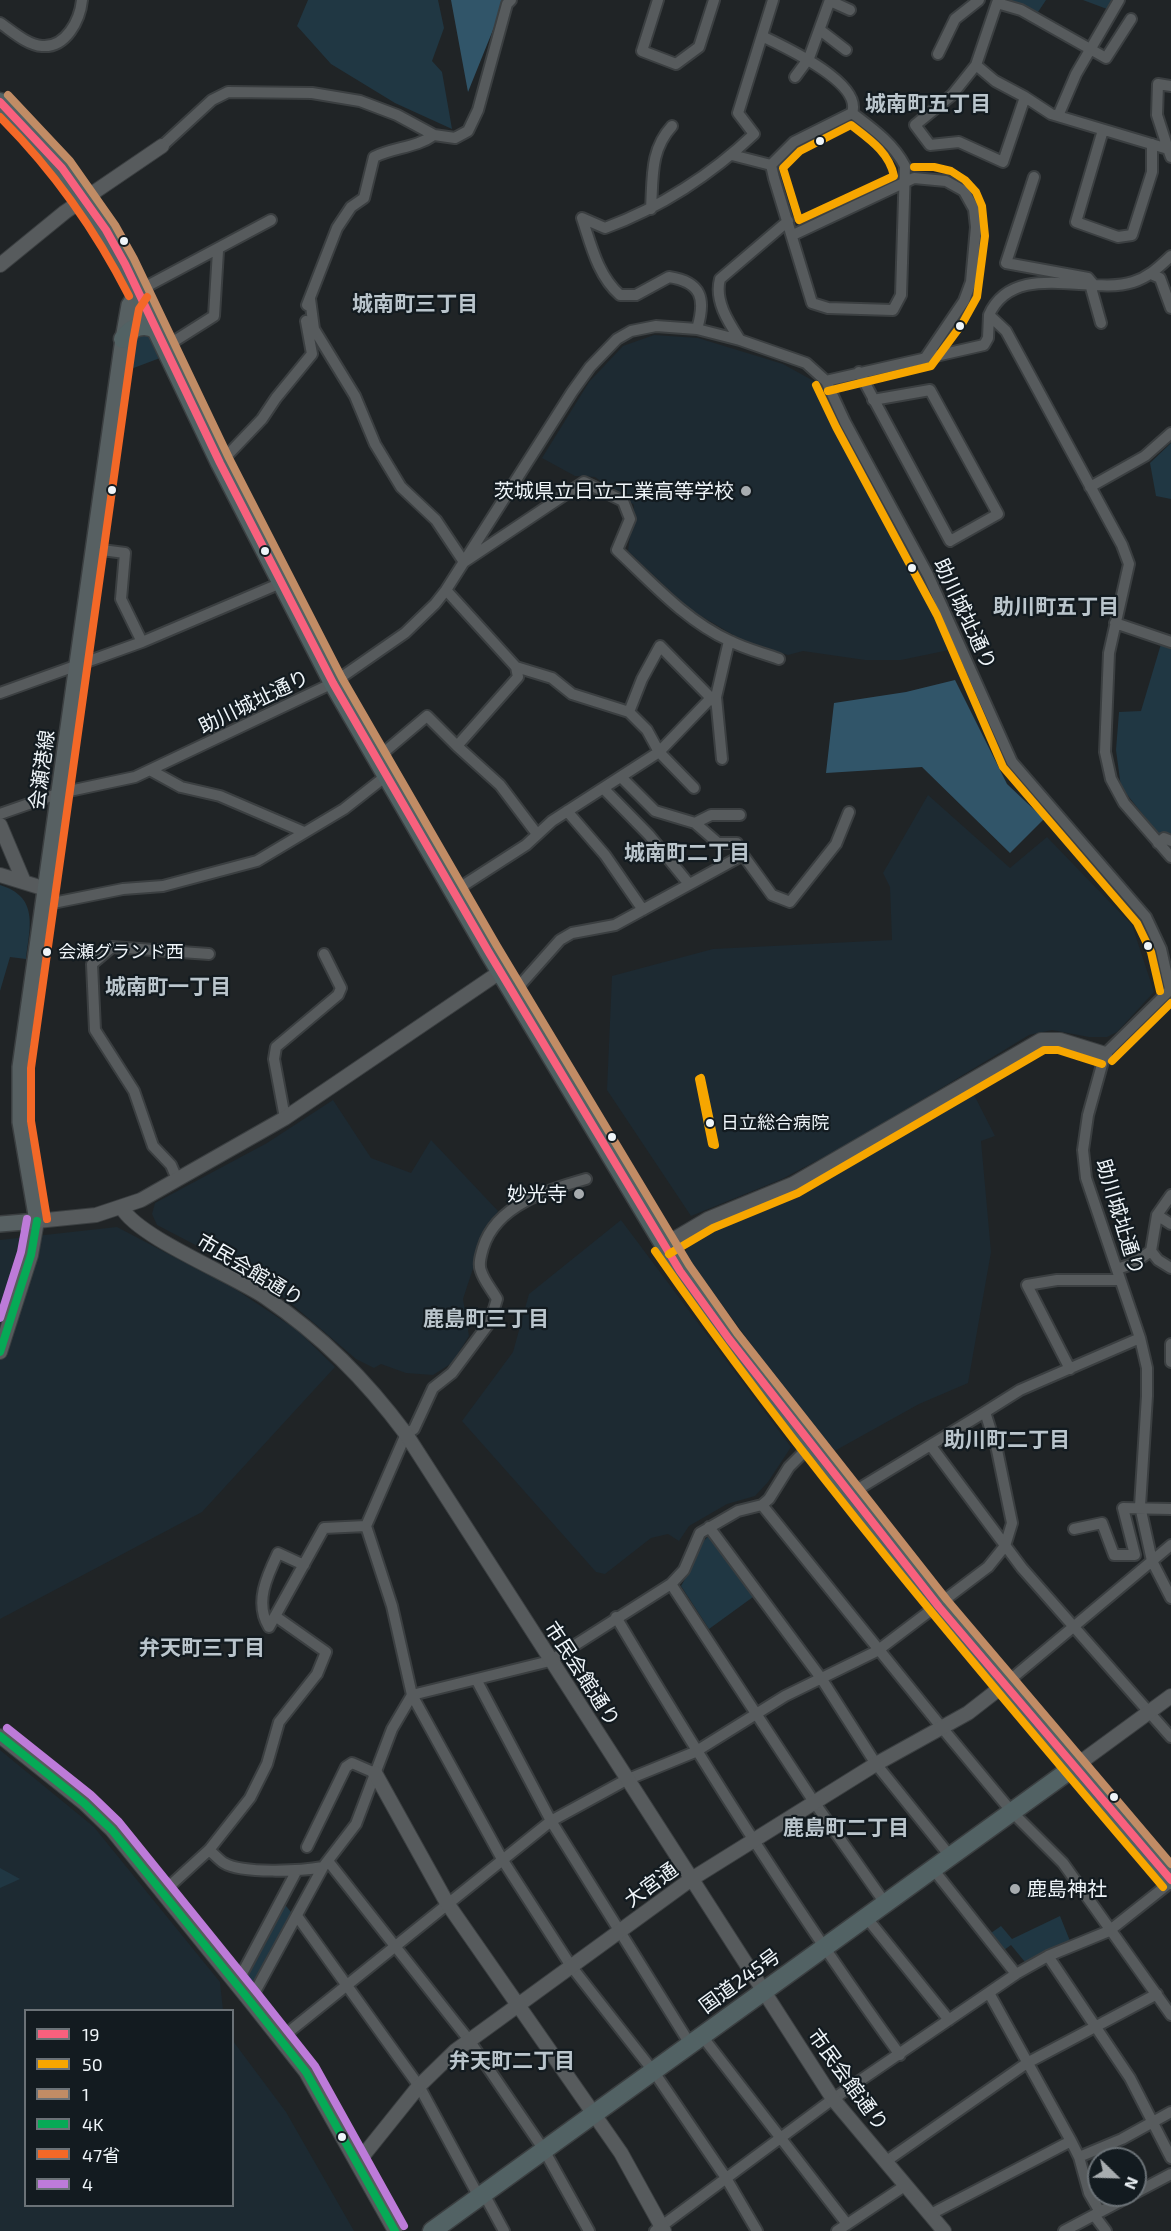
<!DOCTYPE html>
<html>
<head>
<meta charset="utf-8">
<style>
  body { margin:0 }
  #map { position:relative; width:1171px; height:2231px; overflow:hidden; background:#202426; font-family:"Exo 2","Noto Sans JP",sans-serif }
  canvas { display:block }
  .legend { position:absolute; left:24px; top:2009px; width:210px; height:198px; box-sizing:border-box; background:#131b20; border:2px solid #6b7277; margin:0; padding:8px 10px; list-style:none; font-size:18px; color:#eff5f9 }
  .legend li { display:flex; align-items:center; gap:12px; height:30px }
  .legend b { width:30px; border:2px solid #6b7277 }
  .north { position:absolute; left:1087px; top:2147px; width:60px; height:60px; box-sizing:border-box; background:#131b20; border:2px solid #6b7277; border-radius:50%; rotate:113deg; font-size:16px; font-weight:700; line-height:24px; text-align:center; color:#eff5f9 }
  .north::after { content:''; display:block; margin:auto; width:21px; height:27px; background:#a7acaf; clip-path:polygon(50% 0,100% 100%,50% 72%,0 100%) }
</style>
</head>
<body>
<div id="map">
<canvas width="1171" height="2231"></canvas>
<ul class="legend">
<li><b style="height:8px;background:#f8607d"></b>19</li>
<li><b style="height:8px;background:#f7a600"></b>50</li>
<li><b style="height:8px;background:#c18c65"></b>1</li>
<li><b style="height:8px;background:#06aa56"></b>4K</li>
<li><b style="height:8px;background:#f36827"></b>47省</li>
<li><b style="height:8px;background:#bd7bd9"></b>4</li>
</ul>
<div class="north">N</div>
</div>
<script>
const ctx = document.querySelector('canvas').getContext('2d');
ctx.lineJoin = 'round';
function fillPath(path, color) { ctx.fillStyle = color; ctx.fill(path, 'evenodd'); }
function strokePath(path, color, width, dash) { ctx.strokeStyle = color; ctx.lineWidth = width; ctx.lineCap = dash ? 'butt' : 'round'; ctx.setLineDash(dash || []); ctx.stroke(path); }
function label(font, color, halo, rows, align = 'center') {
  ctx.font = font + ' "Exo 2","Noto Sans JP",sans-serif'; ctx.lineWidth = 4.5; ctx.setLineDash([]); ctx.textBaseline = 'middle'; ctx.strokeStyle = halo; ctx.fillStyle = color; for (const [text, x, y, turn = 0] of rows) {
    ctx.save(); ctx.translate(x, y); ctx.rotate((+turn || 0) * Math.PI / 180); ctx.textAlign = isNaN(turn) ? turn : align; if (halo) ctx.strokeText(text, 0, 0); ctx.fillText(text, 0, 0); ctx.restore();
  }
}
fillPath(new Path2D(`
  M654 335 698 338 783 364 821 385 839 429 866 471 931 591 954 649 901 660H865L803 651 788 655 747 643 689 609 628 551 634 505 595 477 575 476 542 458 589 382 623 346Z
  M928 795 1010 868 1047 837 1132 925 1154 992 1117 1032 1107 1037H1089L1052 1030 1029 1035 854 1141 782 1179 691 1216 607 1090 612 976 713 949 892 940 890 887 883 873Z
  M971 1089 995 1136 981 1141 991 1252 968 1383 919 1404 831 1453 685 1254 687 1247 720 1225 779 1201Z
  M333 1100 371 1158 411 1173 431 1140 498 1211 483 1238 463 1299 469 1336 452 1363 433 1375 406 1373 381 1364 374 1368 356 1359 287 1300 234 1265 157 1225 152 1214 155 1203 267 1143Z
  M621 1220 791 1447 768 1482 755 1496 727 1504 689 1526 679 1541 668 1534 651 1538 605 1574 596 1572 462 1421 513 1352 529 1294Z
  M117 1227 235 1289 297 1330 335 1367 202 1512 0 1619V1240Z
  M0 1750 94 1827 220 1982 223 2010H26V2206H232L233 2041 286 2112 354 2231H0Z`), '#1d2a32');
fillPath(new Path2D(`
  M308 0H438L444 28 432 61 442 72 452 129 395 103 331 64 297 26Z
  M1003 0H1046L1034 18Z
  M1083 0H1114L1107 9Z
  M139 332 150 333 160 358 131 369 124 364 128 340Z
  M1171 443V499L1156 496 1150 463Z
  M1164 634 1171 637V850L1121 787 1116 750 1119 712 1141 711Z
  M0 885C39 897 30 926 26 959L10 957 0 991Z
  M710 1535 753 1597 709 1629 681 1586C691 1571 695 1546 710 1535Z
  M0 1868 20 1879 0 1888Z
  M282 1901 295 1917 250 1999 238 1985Z
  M1060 1916 1070 1941 1025 1962 1011 1945 1004 1950 991 1933 1001 1926 1012 1939Z`), '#203743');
fillPath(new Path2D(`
  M451 0H505L468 92Z
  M955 680 1007 784 1044 819 1010 853 922 767 826 773 834 703 906 692Z`), '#315569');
const minor = new Path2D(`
  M658 0 642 51 676 64 699 47 714 0
  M830 1 850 10
  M1131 19 1106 58 1021 10 997 3 976 65 952 95 915 125 930 145 959 142 1003 162 1025 97 1051 114 1168 149 1171 157
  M0 23C12 31 27 45 42 46 66 48 80 20 82 0
  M820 30 846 50
  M762 36C785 47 863 83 852 113
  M938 54 955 19 979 0
  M976 65 995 81 1025 97
  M795 77 809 58 830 0
  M852 113C873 129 893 143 905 166L901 295 893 310 828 308 812 303 774 178 771 165 794 142Z
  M1058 116 1076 74 1119 0
  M1103 130 1076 222 1118 237 1132 235 1152 172V144
  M162 146 212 100 228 92 312 93 360 101 397 115 434 135 455 138 468 131 478 110 507 4 511 0
  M1168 149 1157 115 1158 84 1171 86
  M732 155 771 165
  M1034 177 1006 263 1088 278 1093 284
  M651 209C653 177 650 150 672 126
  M793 235 914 178 946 181 964 191 974 209 976 227 971 282 964 301 926 357
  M1151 274 1160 278 1171 308
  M1090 284 1101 323
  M138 291 271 220
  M310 299 314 329 355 396 375 444 401 487 436 520 464 562 584 482 623 501 630 519 617 550C652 583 686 621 730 641 745 649 763 653 779 659
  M307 305 337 228 351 207 364 198 374 157C394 147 416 148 434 135
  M989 315C1014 259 1091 296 1133 282 1149 277 1159 267 1171 256
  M697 329C706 299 702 282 669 277L636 295H620C598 276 591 245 582 218L605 228C660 208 712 174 754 134L738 113 773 0
  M740 340C729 323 714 301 720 279L788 221
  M165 347 214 316 218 251
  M859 372 950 541 998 514 930 390 873 400
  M826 381 984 345 988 338 989 315 1006 331 1122 545 1129 564 1109 653 1105 752 1111 779 1124 803 1171 857
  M220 463 262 419 276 398 312 354 306 321
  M1090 487 1145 456 1171 433
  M94 549 125 553 121 599 142 642
  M1115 623 1171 642
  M516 667 552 678 572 694 629 712
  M0 693 142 642 281 583
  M711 698 659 752 647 730 629 712 642 679 660 646 711 698 716 703
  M457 746 500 785 537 834
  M376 759 427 716 457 746 518 677 516 667 446 590
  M722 759 716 697 729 641
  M150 770 181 787 220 796 304 832
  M621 777 655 811 695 823 718 843H737
  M603 788 649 835 689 884
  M567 811 605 855 643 910
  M0 814 60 793 135 777 333 683 405 633 435 604 446 590 572 392 590 367 617 339 631 331 656 326 697 329 740 340 806 363 826 381 845 422 928 575 1012 762 1146 917 1161 949 1170 989
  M695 823 711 815H740
  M1158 843 1164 838 1171 841
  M453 892 526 845 552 821 659 752 694 788
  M43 905 123 889 163 886 257 861 344 809 386 776
  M1171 989 1105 1054 1088 1115 1083 1150 1086 1178 1140 1338 1147 1368V1396L1140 1506 1152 1561 1171 1598
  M513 993 560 940 572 933 615 925 743 855 772 895 790 902 836 844 849 812
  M285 1118 274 1059 276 1047 338 995 341 988 324 954
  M177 1179 171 1165 153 1146 134 1091 95 1030 92 964 112 947 209 954
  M586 1179C547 1190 496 1205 483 1248 481 1255 478 1264 481 1271 484 1281 492 1290 497 1299L490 1322 452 1373 433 1388 414 1429 406 1434 366 1526 392 1606 412 1695 502 1859 571 1966 654 2072 726 2178 757 2231
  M1157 1215 1171 1224
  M1151 1251 1158 1260 1171 1268
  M1117 1269 1132 1264 1151 1251 1157 1215 1171 1195
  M1171 1344V1362
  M1070 1369 1027 1285 1057 1280H1120
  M931 1446 1022 1568 1171 1737
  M850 1494 985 1412
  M762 1505 943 1729 1012 1812 1063 1863 1171 2015
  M709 1527 821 1678 876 1764 950 1856
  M1074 1529 1102 1523 1114 1555H1135L1123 1508 1171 1509
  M304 1565 278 1553C267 1576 254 1603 269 1627L324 1528 366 1526
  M671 1584 814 1802 885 1903
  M616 1617C705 1767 797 1913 900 2055
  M477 1681 551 1821 690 2044
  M1004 1685 1171 1545
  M307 1847 346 1767 352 1763 375 1773
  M209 1850C214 1854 219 1860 224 1863 242 1874 302 1871 323 1867
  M328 1861 469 2040 544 2150 589 2231
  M933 1869 1016 1974
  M162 1893 209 1850 250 1798 267 1764 279 1722 317 1674 326 1652 275 1616
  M297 1916 419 2086 479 2197
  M866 1917 949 2020
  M1048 1956 1130 2078 1171 2158
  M236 1985 296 1872
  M989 1993 1071 2141
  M250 2001 323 1867 356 1824 392 1729 412 1695 550 1661 671 1584 684 1570 700 1533 738 1511 762 1505 769 1499 789 1467 811 1445
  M702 2036 847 2224
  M280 2039 551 1821 626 1780 695 1752 785 1696 877 1651 988 1567 1005 1546 1012 1523 997 1450 985 1412 1020 1390 1140 1338
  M1079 2157 1089 2193 1100 2212
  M885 2162 1027 2063 1157 1994
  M1135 2193 1171 2174
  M484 2194 504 2231
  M931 2214 1071 2141 1079 2157 1122 2139 1171 2112
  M1094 2215 1106 2231
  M655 2231 833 2099 1016 1974 1048 1956 1109 1931 1171 1882
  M837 2231 906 2185
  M1064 2231 1132 2195`);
const tertiary = new Path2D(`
  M0 265 65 212 162 146
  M0 825 24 882
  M0 875 46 889
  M122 1208C138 1237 232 1275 265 1297 322 1336 365 1379 406 1434L833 2099 944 2231
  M664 1245 708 1219 793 1184 1041 1040H1060L1105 1054
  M0 1352 31 1255 37 1221 96 1215 141 1200 285 1118 500 972
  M0 1736 84 1803 112 1830 250 2001 306 2072 395 2231
  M1074 1767 1171 1696
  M375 1773 447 1903 621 2153 664 2231
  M358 2162 419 2086 455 2051 690 1880 876 1764 968 1713 1004 1685`);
const secondary = new Path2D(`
  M0 1224 37 1221 20 1122V1067L123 339 129 305 138 291`);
const trunk = new Path2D(`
  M0 102 62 168 106 230 125 264 220 463 333 683 488 951 680 1271 729 1339 939 1607 1171 1880
  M123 339C132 326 144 322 157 330
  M432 2231 1074 1767`);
strokePath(minor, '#3b3f41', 14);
strokePath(tertiary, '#3b3f41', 16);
strokePath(secondary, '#3b3f41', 18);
strokePath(trunk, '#3b3f41', 21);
strokePath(minor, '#575b5d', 10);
strokePath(tertiary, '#575b5d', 14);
strokePath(secondary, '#576062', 15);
strokePath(trunk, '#526264', 18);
strokePath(new Path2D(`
  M0 102 62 168 106 230 125 264 220 463 333 683 488 951 680 1271 729 1339 939 1607 1171 1880`), '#f8607d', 8);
strokePath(new Path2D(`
  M851 125C869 139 889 152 894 176L799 220 783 168 800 151Z
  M816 385 836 427 937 615 1003 767 1137 923 1151 952 1160 991
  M828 391 931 366 962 324 977 297 985 236 982 206 976 192 965 180 951 171 934 167H914
  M1112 1061 1171 1003
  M701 1078 715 1145 712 1144 699 1079Z
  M655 1251C810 1474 987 1680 1163 1887
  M669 1254 713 1228 798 1193 1044 1050H1058L1102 1064`), '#f7a600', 8);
strokePath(new Path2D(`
  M8 95 70 161 115 225 134 259 229 458 342 678 497 946 689 1265 737 1333 947 1600 1171 1864`), '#c18c65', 8);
strokePath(new Path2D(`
  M0 1352 31 1255 37 1221
  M0 1736 84 1803 112 1830 250 2001 306 2072 395 2231`), '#06aa56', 8);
strokePath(new Path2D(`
  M0 117C53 170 95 229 129 296
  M47 1219 31 1121V1068L133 341 139 309 147 297`), '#f36827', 8);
strokePath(new Path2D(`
  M0 1318 21 1252 27 1219
  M7 1728 91 1795 119 1822 258 1994 315 2066 404 2226`), '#bd7bd9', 8);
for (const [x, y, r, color] of [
  [820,141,5,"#eff5f9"],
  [124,241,5,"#eff5f9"],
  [960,326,5,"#eff5f9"],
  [112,490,5,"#eff5f9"],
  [746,491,6,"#a7acaf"],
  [265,551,5,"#eff5f9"],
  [912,568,5,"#eff5f9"],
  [1148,946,5,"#eff5f9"],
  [47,952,5,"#eff5f9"],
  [710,1123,5,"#eff5f9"],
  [612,1137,5,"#eff5f9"],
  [579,1194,6,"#a7acaf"],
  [1114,1797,5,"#eff5f9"],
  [1015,1889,6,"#a7acaf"],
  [342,2137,5,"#eff5f9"]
]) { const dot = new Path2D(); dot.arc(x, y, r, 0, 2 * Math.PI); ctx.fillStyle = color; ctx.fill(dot); strokePath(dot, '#131b20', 2); }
label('18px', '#eff5f9', '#131b20', [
  ["会瀬グランド西",58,952],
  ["日立総合病院",721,1123]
], 'left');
label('20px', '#eff5f9', '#131b20', [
  ["茨城県立日立工業高等学校",734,491],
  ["妙光寺",567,1194],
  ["鹿島神社",1027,1889,"left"]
], 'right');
label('20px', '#eff5f9', '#131b20', [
  ["助川城址通り",965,614,65],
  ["助川城址通り",254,702,-26],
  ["会瀬港線",42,770,-82],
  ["助川城址通り",1120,1217,73],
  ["市民会館通り",250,1270,31],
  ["市民会館通り",582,1674,57],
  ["大宮通",651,1885,-36],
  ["国道245号",740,1981,-36],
  ["市民会館通り",848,2080,54]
]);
label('bold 21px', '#bac5cc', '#131b20', [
  ["城南町五丁目",928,104],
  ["城南町三丁目",415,304],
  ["助川町五丁目",1056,607],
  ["城南町二丁目",687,853],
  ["城南町一丁目",168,987],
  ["鹿島町三丁目",486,1319],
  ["助川町二丁目",1007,1440],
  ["弁天町三丁目",202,1648],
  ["鹿島町二丁目",846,1828],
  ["弁天町二丁目",512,2061]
]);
</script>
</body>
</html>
